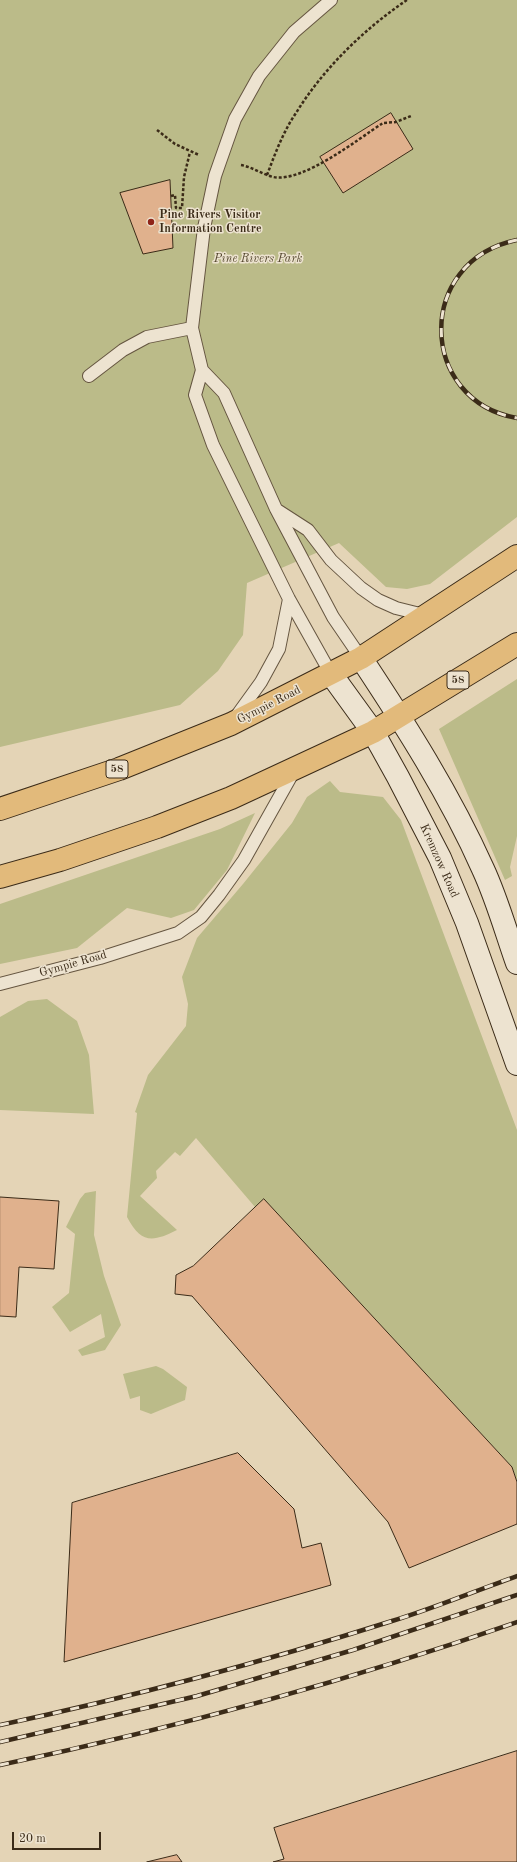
<!DOCTYPE html>
<html>
<head>
<meta charset="utf-8">
<style>
  body { margin:0 }
  #map { position:relative; width:517px; height:1862px; overflow:hidden; background:#e4d4b6; font-family:"Old Standard TT",serif }
  canvas { display:block }
  .scale { position:absolute; left:12px; top:1832px; width:89px; height:18px; box-sizing:border-box; border:2px solid #3b2b18; border-top:0; padding-left:5px; font-size:12px; line-height:14px; white-space:nowrap; color:#3b2b18; -webkit-text-stroke:3px #ede3d0; paint-order:stroke }
</style>
</head>
<body>
<div id="map">
<canvas width="517" height="1862"></canvas>
<div class="scale">20 m</div>
</div>
<script>
const ctx = document.querySelector('canvas').getContext('2d');
ctx.lineJoin = 'round';
function fillPath(path, color) { ctx.fillStyle = color; ctx.fill(path, 'evenodd'); }
function strokePath(path, color, width, dash) { ctx.strokeStyle = color; ctx.lineWidth = width; ctx.lineCap = dash ? 'butt' : 'round'; ctx.setLineDash(dash || []); ctx.stroke(path); }
function label(font, color, halo, rows, align = 'center') {
  ctx.font = font + ' "Old Standard TT",serif'; ctx.lineWidth = 3; ctx.setLineDash([]); ctx.textBaseline = 'middle'; ctx.strokeStyle = halo; ctx.fillStyle = color; for (const [text, x, y, turn = 0] of rows) {
    ctx.save(); ctx.translate(x, y); ctx.rotate((+turn || 0) * Math.PI / 180); ctx.textAlign = isNaN(turn) ? turn : align; if (halo) ctx.strokeText(text, 0, 0); ctx.fillText(text, 0, 0); ctx.restore();
  }
}
fillPath(new Path2D(`
  M0 0H517V517L430 584 407 589 386 587 339 543 247 583 243 635 218 671 180 705 0 747Z
  M517 679V836L510 867 512 876 505 880 439 729Z
  M330 781 340 792 383 797 401 820 517 1130V1482L512 1467 264 1200 255 1207 196 1138 180 1156 175 1152 156 1171 157 1178 140 1196 177 1230C153 1242 141 1244 127 1217L137 1113 135 1112 148 1075 186 1026 188 1004 182 977 197 938 243 884 292 823 307 797Z
  M255 813 227 870 194 910 171 918 127 908 77 948 0 964V904L220 829Z
  M47 999 77 1021 89 1055 94 1114 0 1110V1017L28 1001Z
  M96 1191 94 1235 104 1276 121 1325 105 1350 82 1356 78 1350 105 1337 101 1314 70 1332 52 1307 69 1293 75 1234 66 1227 80 1199 85 1193Z
  M156 1366 163 1369 187 1387 185 1400 151 1414 140 1410V1396L130 1399 123 1374Z`), '#bbbb89');
const building = new Path2D(`
  M391 113 413 149 343 193 320 157Z
  M170 180 173 248 143 254 120 193Z
  M0 1197 59 1201 54 1269 19 1267 16 1317 0 1316Z
  M264 1199 512 1467 517 1482V1524L409 1568 388 1522 192 1296 175 1294 176 1275 193 1266Z
  M238 1453 294 1509 302 1548 321 1543 331 1585 64 1662 72 1503Z
  M517 1751V1862H273L284 1859 274 1828Z
  M177 1855 182 1862H147Z`);
fillPath(building, '#e0b18d');
strokePath(building, '#3b2b18', 1);
const lane = new Path2D(`
  M331 0 294 32 259 76 235 119 215 176 204 228 192 328 202 370 195 395 213 445 289 599 331 674
  M202 370 224 393 276 509 333 617 361 658
  M89 376 123 350 147 337 192 328
  M277 510 308 530 331 560 361 588 378 600 396 608 428 616
  M235 718 261 682 279 649 289 599
  M0 984 100 958 178 933 201 917 219 895 244 860 294 771`);
const secondary = new Path2D(`
  M361 658C406 726 450 795 483 869 497 899 506 932 517 963
  M331 674 373 732 398 777 440 858 467 923 517 1064`);
const highway = new Path2D(`
  M0 809 119 769 231 724 361 658 517 556
  M0 877 60 860 157 827 231 798 373 732 517 644`);
strokePath(lane, '#655540', 14);
strokePath(secondary, '#3b2b18', 24);
strokePath(highway, '#3b2b18', 24);
strokePath(new Path2D(`
  M157 130 175 144 199 155
  M241 165C252 167 262 174 273 177 303 183 358 139 383 123L396 122 411 116
  M267 175C275 154 283 132 296 113 323 69 364 29 407 0
  M171 196 175 195 176 208H182L184 177 190 152`), '#3b2b18', 2.5, [3, 2]);
strokePath(lane, '#ede3d0', 12);
strokePath(secondary, '#ede3d0', 22);
strokePath(highway, '#e2ba7b', 22);
const rail = new Path2D(`
  M517 240C414 261 418 401 517 418
  M0 1725C132 1697 263 1662 392 1621 434 1608 475 1591 517 1576
  M0 1742 197 1696 353 1650 517 1595
  M0 1765C175 1728 348 1681 517 1622`);
strokePath(rail, '#3b2b18', 4.5);
strokePath(rail, '#ede3d0', 3, [9]);
for (const [x, y, r, color] of [
  [151,222,4,"#8f2418"]
]) { const dot = new Path2D(); dot.arc(x, y, r, 0, 2 * Math.PI); ctx.fillStyle = color; ctx.fill(dot); strokePath(dot, '#ede3d0', 1.5); }
for (const [x, y, w] of [
  [458,680,22],
  [117,769,22]
]) { const box = new Path2D(); box.roundRect(x - w / 2, y - 9, w, 18, 3); ctx.fillStyle = '#ede3d0'; ctx.fill(box); strokePath(box, '#3b2b18', 1); }
label('bold 11px', '#3b2b18', null, [
  ["58",458,680],
  ["58",117,769]
]);
label('bold 12px', '#3b2b18', '#ede3d0', [
  ["Pine Rivers Visitor",159,215],
  ["Information Centre",159,229]
], 'left');
label('italic 12px', '#55482f', '#ede3d0', [
  ["Pine Rivers Park",258,259]
]);
label('12px', '#3b2b18', '#ede3d0', [
  ["Gympie Road",269,705,-27],
  ["Kremzow Road",439,861,66],
  ["Gympie Road",73,964,-16]
]);
</script>
</body>
</html>
